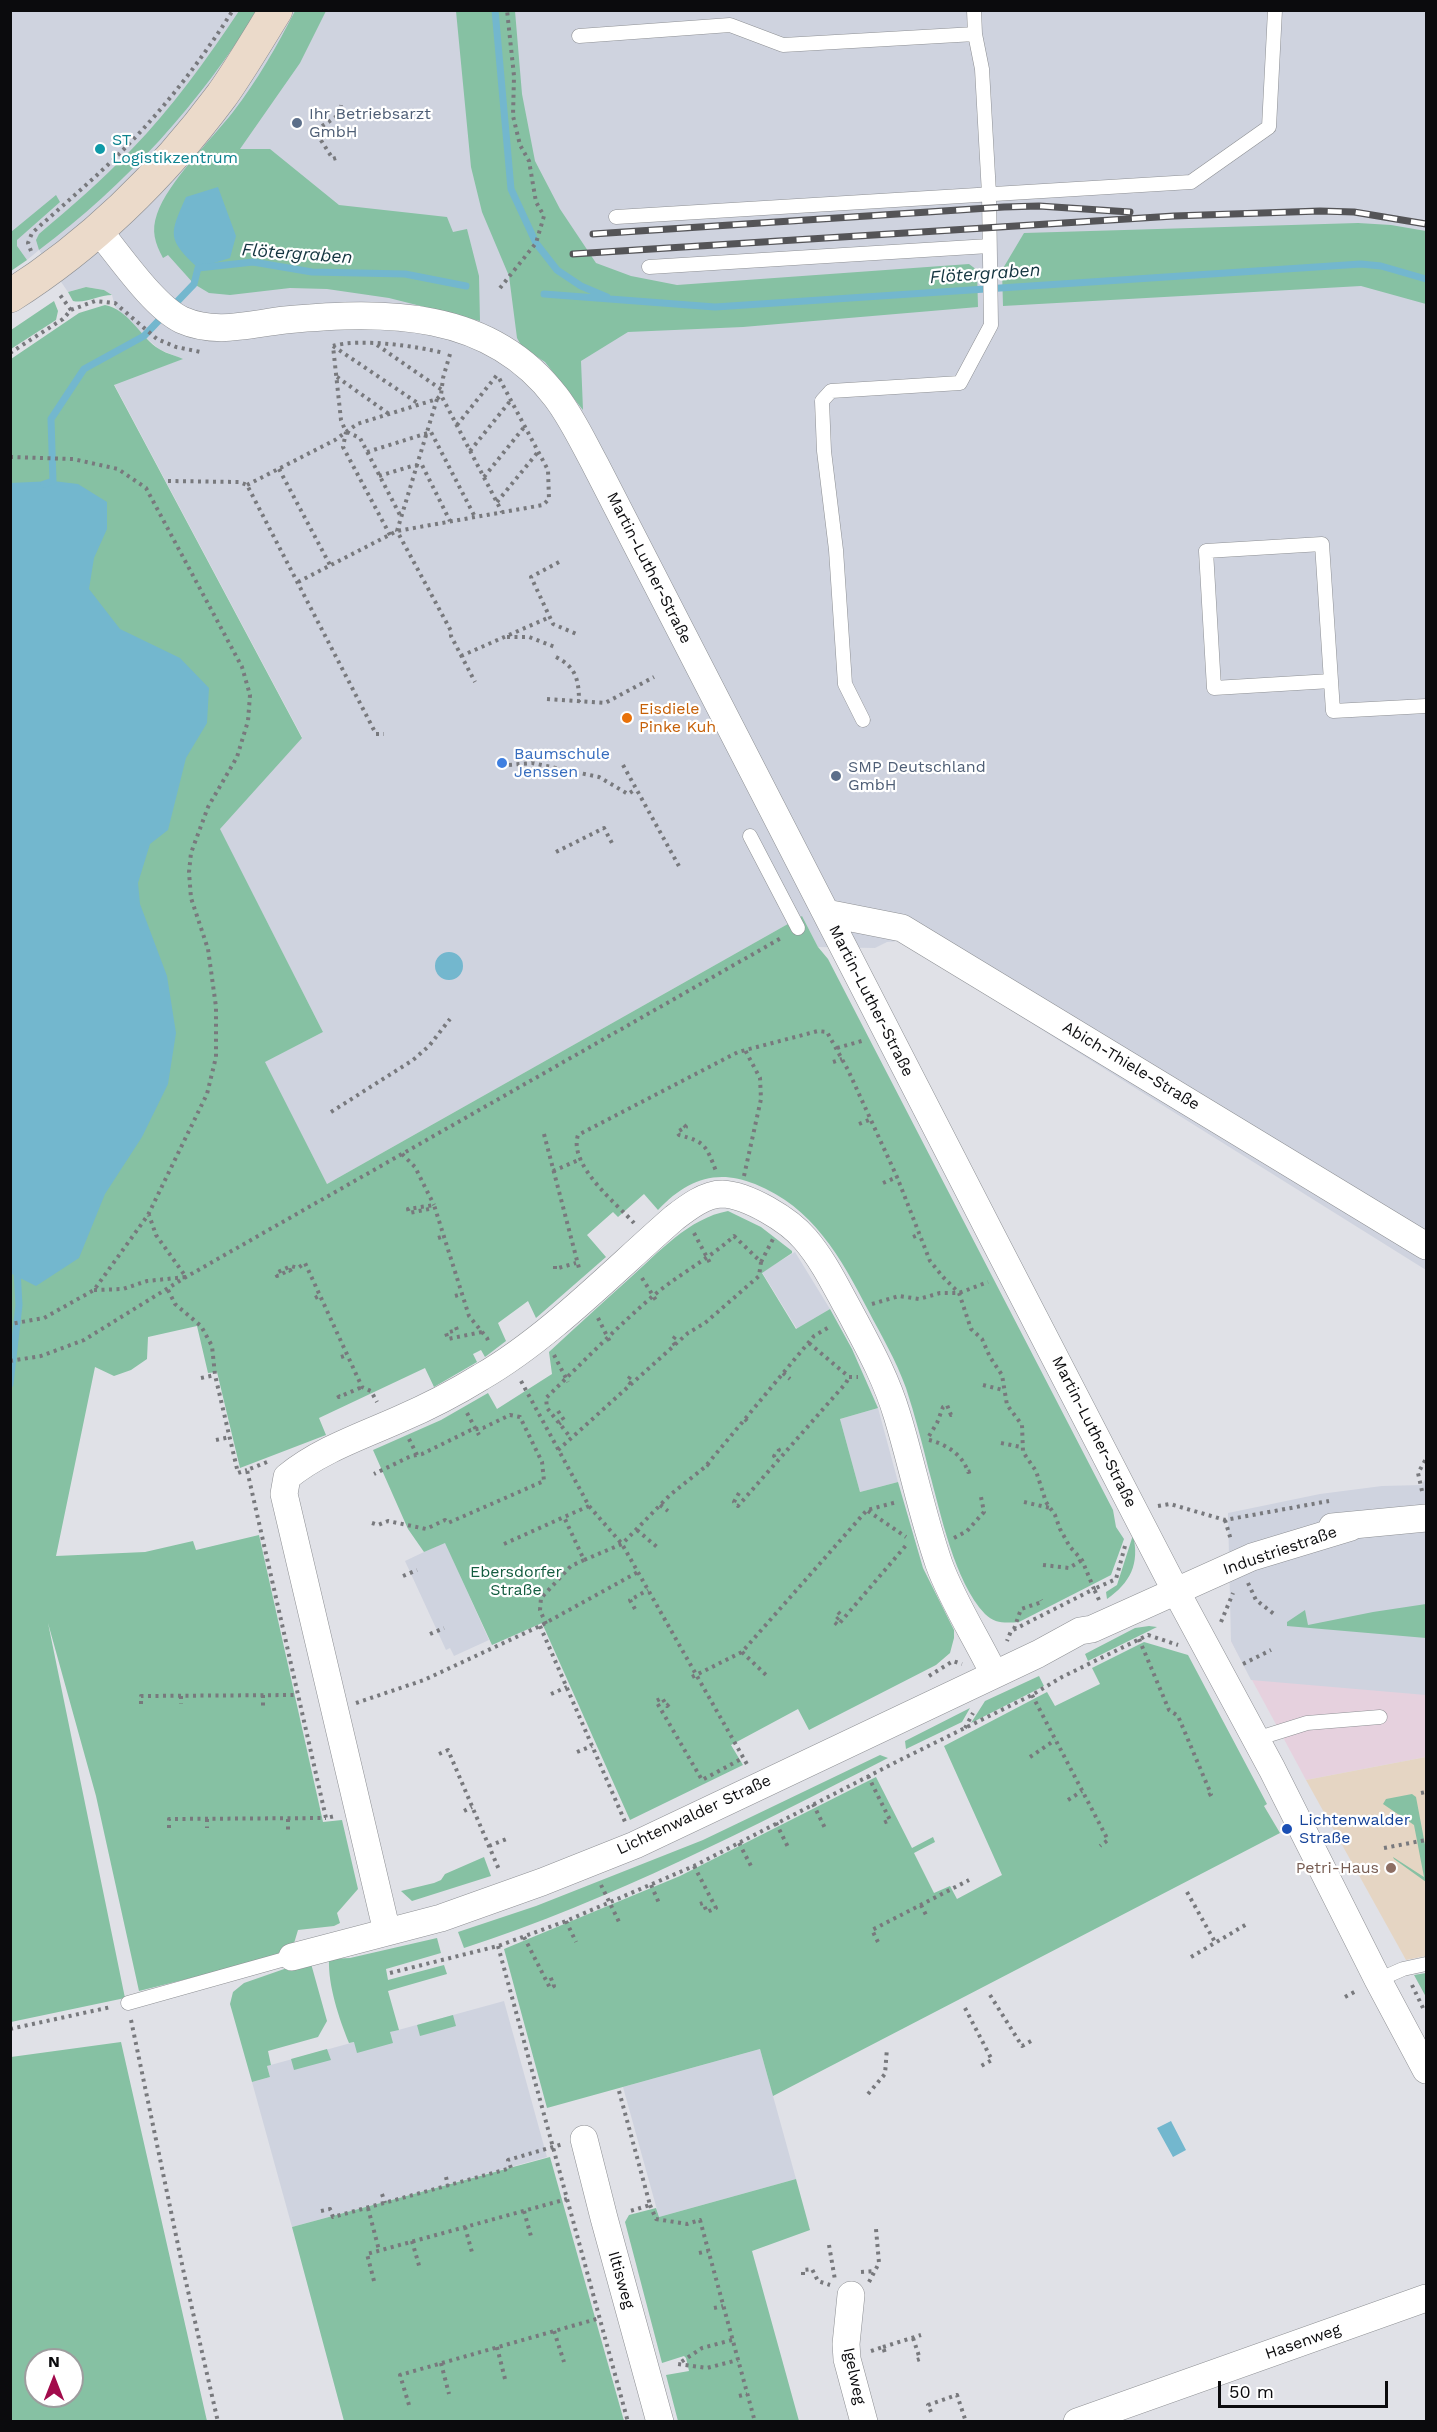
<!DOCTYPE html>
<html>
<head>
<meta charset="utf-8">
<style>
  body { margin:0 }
  #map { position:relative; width:1437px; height:2432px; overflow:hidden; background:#e0e1e7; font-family:"Work Sans",sans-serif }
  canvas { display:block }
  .frame { position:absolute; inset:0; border:12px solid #0b0b0d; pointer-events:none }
  .north { position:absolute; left:24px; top:2348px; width:60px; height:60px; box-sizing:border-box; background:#fff; border:2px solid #9d9d9e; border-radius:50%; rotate:0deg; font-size:16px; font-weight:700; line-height:24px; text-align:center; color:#0b0b0d }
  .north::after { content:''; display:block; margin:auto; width:21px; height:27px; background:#a20b4b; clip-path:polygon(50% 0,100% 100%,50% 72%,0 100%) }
  .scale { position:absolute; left:1218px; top:2381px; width:170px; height:27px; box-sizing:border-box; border:3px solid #0b0b0d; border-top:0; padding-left:8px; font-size:18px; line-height:21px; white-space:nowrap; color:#0b0b0d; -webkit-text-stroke:4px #fff; paint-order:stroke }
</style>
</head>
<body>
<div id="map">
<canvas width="1437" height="2432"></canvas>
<div class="frame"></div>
<div class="north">N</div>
<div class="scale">50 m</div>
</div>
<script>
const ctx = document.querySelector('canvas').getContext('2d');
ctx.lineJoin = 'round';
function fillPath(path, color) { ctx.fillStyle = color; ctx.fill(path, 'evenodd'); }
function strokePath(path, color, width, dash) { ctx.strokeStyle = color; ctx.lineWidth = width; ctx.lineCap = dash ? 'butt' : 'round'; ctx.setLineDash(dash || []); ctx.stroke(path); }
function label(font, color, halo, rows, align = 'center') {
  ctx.font = font + ' "Work Sans",sans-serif'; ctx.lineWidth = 4.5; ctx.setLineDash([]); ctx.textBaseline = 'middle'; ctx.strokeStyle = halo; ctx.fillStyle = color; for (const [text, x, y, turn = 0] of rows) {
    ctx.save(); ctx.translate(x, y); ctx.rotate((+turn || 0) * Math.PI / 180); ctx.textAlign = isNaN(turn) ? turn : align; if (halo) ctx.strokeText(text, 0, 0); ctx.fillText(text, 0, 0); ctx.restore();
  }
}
fillPath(new Path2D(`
  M1426 1544V1757L1306 1780 1231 1641 1234 1606Z`), '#e6d1de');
fillPath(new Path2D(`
  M10 11H1426V1270L900 941 887 942 875 948 818 947 802 916 327 1184 264 1062 323 1032 219 828 302 737 114 384 182 359 159 349 144 336 115 307 112 295 104 290 86 287 68 292 39 250 27 260 11 252Z
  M795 1252 830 1309 797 1329 762 1272Z
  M878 1408 898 1482 860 1492 840 1419Z
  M1426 1477V1695L1251 1680 1231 1641 1228 1513 1320 1494 1382 1486 1422 1485Z
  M445 1542 489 1640 454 1656 450 1648 446 1650 405 1561Z
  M504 2001 547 2157 292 2227 252 2082 270 2077 267 2066Z
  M760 2049 796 2179 659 2217 623 2087Z`), '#cfd3df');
fillPath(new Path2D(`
  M1426 1757V1956L1406 1960 1306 1780Z`), '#e5d5c3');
fillPath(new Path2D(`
  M239 11H257C201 102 125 186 39 250L36 240 39 234C71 207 102 180 131 150 172 108 207 59 239 11Z
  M295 11H326L300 63 240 149H270L339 205 447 217 453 232 467 229 479 276 480 321 389 298 327 289 290 288 230 295 209 293 194 284 168 255 163 258C155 243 151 231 157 214 168 182 211 140 233 112 257 81 277 46 295 11Z
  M456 11H515L522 94 535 161 560 209 596 263 631 276 677 285 969 264 977 270 978 307 743 327 628 332 581 361 583 410 545 362 522 347 517 338 509 276 482 212 471 167Z
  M56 195 60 202 17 240V246L27 260 11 271V232Z
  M1358 223 1391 225 1426 231V304L1361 286 1003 306 1002 270 1024 233Z
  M86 287 104 290 112 295C99 295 85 304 73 301L68 292Z
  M54 301 58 311 56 320 11 349V330Z
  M105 305C127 309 139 334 156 347 164 353 174 355 183 359L114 385 302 738 220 829 323 1032 265 1062 327 1184 802 916 818 947 828 959 1113 1510 1116 1527 1124 1539 1111 1575 1019 1622C1006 1623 995 1624 985 1614 954 1581 941 1514 929 1471 922 1443 915 1415 906 1388 896 1360 881 1335 868 1310 841 1258 813 1207 755 1184 716 1168 686 1180 658 1210L644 1194 618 1217 613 1212 587 1235 606 1257 536 1318 528 1301 498 1323 506 1341 485 1357 481 1350 473 1354 477 1362 434 1387 425 1368 319 1418 326 1435 240 1468 217 1372 208 1373 197 1326 148 1337 147 1359 131 1370 114 1376 95 1367 56 1556 145 1552 193 1541 196 1550 259 1535 323 1822 342 1820 358 1889 337 1913 340 1923 334 1926 298 1930 292 1950 227 1969 139 1991 96 1796 48 1623 125 1998 11 2022V359L79 313Z
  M728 1211 761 1227 792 1251V1253L762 1273 796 1329 830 1309 852 1349 878 1408 840 1419 860 1492 898 1482 923 1568 954 1630V1638L950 1653 936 1665 809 1730 798 1709 731 1745 743 1765 630 1820 542 1623 492 1645 445 1543 424 1552 408 1529 373 1450 441 1420 488 1393 497 1409 552 1374 549 1352C576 1327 603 1302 630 1278 658 1253 689 1218 728 1211Z
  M1133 1535C1140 1564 1130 1583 1107 1599L1106 1592 1117 1585Z
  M1426 1604V1638L1287 1626V1622L1305 1610 1308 1625 1373 1612Z
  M1149 1626 1157 1627 1088 1661 1085 1654 1135 1628Z
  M1144 1642 1188 1655 1267 1804 1264 1806 1280 1833 773 2096 760 2049 547 2108 504 1949 680 1876 876 1777 912 1848 933 1837 935 1842 914 1853 934 1893 950 1886 957 1899 1002 1875 944 1746 1047 1692 1055 1706 1100 1684 1092 1668Z
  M1039 1676 1044 1686 971 1723 985 1701Z
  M970 1708 962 1722 906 1749 905 1741Z
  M880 1755 888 1758C750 1828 612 1900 464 1948L458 1932 536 1906 703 1840Z
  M1412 1794 1416 1797 1426 1850V1882L1394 1859 1393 1857 1424 1877 1414 1825 1383 1804 1386 1799Z
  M484 1857 491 1876 412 1901 401 1891 434 1883 441 1880 445 1874Z
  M437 1938 441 1953 386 1969 388 1980 444 1965 447 1974 388 1991 399 2030 390 2032 393 2043 357 2053 354 2042 349 2043C339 2018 328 1986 329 1959L350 1958Z
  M310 1960 327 2021 318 2037 268 2051 271 2065 267 2066 270 2077 252 2082 230 2004 233 1992 244 1983Z
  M1426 1973V1997L1414 1975Z
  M453 2015 456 2026 420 2036 417 2025Z
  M121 2042 207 2421H11V2057ZM36 2360H72V2396H36Z
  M327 2049 331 2060 294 2070 291 2059Z
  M550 2157 624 2421H344L292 2227Z
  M796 2179 810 2230 752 2251 799 2421H678L666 2375 689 2371 686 2358 684 2356 662 2363 625 2222 629 2215 656 2208 659 2217Z`), '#86c1a3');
fillPath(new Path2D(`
  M218 187 236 236 230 258 198 268C167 239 169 235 186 197Z
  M53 481 78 484 107 502V529L94 558 89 589 120 629 180 658 209 688 207 723 186 758 168 830 150 844 138 883 140 904 167 976 176 1033 168 1084 142 1137 105 1194 79 1258 36 1286 10 1273V483Z
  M435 966a14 14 0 1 1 28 0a14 14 0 1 1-28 0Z
  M1171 2121 1186 2150 1173 2157 1157 2128Z`), '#73b7ce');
strokePath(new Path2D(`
  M495 10 511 189 536 243 557 270 581 286 607 297
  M544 294 715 307 1361 264 1381 266 1426 279
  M172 307 194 284 198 268 253 262 312 272 405 274 466 286
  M44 484 53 481 51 419 84 369 144 336 164 315
  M10 1384 19 1305 17 1270`), '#73b7ce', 7);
const lane = new Path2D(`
  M579 36 730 25 783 45 975 34
  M616 217 1191 182 1269 127 1275 10
  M649 267 989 246
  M1322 544 1331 681 1214 688 1206 551Z
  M1331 681 1333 711 1426 706
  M863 720 845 684 836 550 824 451 822 401 831 391 960 383 991 325 989 194 982 69 975 34 974 10
  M750 836 798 928
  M1256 1739 1307 1723 1380 1717
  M1378 1980 1403 1969 1426 1964
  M128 2003 292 1957`);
const street = new Path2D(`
  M98 230C119 255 154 307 182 320 216 335 250 324 285 320 385 311 489 309 556 397 572 418 583 442 595 464L993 1238 1170 1580 1272 1769 1378 1980 1426 2070
  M826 913 902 928 1426 1246
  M1332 1527 1426 1518
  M387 1932 284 1494 287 1477C320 1450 362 1436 400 1419 428 1407 455 1393 481 1377 550 1337 613 1271 674 1218 687 1208 705 1194 722 1194 748 1195 789 1220 805 1239 824 1261 836 1287 850 1312 868 1346 886 1378 897 1415 912 1464 922 1515 939 1564 952 1600 977 1639 994 1674
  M292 1957 441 1918 542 1882 635 1845 1038 1654 1080 1631 1092 1629 1252 1557 1351 1527
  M584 2139 604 2218 660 2422
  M851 2295 846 2344 847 2359 864 2422
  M1077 2422 1426 2298`);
const secondary = new Path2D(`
  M10 296C92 244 164 173 222 95 241 68 258 39 276 10`);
strokePath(lane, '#8e9094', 15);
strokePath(street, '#8e9094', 28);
strokePath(secondary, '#8e9094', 34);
strokePath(new Path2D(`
  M336 158 333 159 315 131 340 114 341 105
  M31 251 28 243 32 233C62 206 93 180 121 152 164 109 201 61 233 10
  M500 288 536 243 544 216 536 202 529 161 520 145 513 116 514 76 507 10
  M71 310 95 301 115 303 157 339 176 347 201 352
  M377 345 442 390
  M333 346 419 404
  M10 353 63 319 71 310 60 295
  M450 354 443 378 441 395 502 512
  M337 377 389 414
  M437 399 397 531 451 631V636L475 682
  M457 425 497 375
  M347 432 360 438 401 517
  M470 451 511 400
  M367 452 431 432 475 517
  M10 457 73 459 118 469 146 488 242 667 250 695 248 721 237 757 208 807 191 853 189 872 191 898 208 949 216 1007V1057L207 1094 148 1215 94 1290 44 1318 10 1324
  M279 469 330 565
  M379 476 412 466 422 465 450 521
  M484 477 525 426
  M168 481 239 482 247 485 376 734H384
  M247 485 335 440 357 424 437 399 441 395
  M497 502 538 452
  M390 535 343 447 346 432 341 420 333 346C360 338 416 346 444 353
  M559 562 531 577 553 624 579 635
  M298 582 397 531 543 505 549 499 548 470 499 378
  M507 637H529L555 647
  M461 656 550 617
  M556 657C576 667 579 680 579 702
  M547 699 605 703 654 677
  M509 765 532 763 599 777 628 794 636 789
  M623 765 680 868
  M556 852 604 828 613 845
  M837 1048 865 1040
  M833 1062 842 1059
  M331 1112 413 1060 429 1046 450 1019
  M859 1124 869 1120
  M684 1125 686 1127 677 1132 679 1135C706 1142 706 1146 716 1171
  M544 1134 580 1272
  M402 1154 415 1167 434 1205
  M553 1171 581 1159
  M744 1176 761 1099 760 1078 745 1050
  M883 1183 897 1177
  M429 1209 409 1213 408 1209 434 1205 469 1316 487 1338 489 1343
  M634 1223C617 1204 568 1165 578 1135L738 1052 818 1031 827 1032 848 1070 897 1177 930 1261 943 1277 959 1293 971 1329 982 1339 990 1357 1002 1375 1007 1405 1022 1425 1023 1452 1036 1471 1046 1502 1055 1515 1060 1529 1070 1547 1082 1560 1094 1589 1011 1631 1007 1641
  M694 1233 710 1263
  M913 1237 920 1234
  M438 1238 444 1236
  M761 1262 773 1239
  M555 1266V1269L576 1263
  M291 1272 290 1270 277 1276 276 1273 291 1266 298 1268 305 1263 362 1387 371 1391 377 1402
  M642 1278 657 1302
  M94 1290 123 1289 147 1281 186 1277 156 1235 149 1215
  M168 1290 175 1304 201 1326 212 1346 215 1375 238 1473 247 1470
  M455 1296 462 1294
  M315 1298 321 1295
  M872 1304 899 1296 919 1299 940 1293H959L988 1282
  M598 1318 611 1344
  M456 1327 457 1330 446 1333 448 1339 482 1332
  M809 1343 849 1377H858
  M675 1345 672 1341 677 1334
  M554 1355 568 1382
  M341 1357 347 1355
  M10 1361 41 1356 84 1340 186 1277 783 937
  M783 1373 790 1379
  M201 1378 215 1375
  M521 1381 589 1506 622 1544 748 1766
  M631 1384 627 1381 633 1373
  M983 1385 1003 1390
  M338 1395 339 1397 362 1387
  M558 1411 564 1420 559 1424
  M467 1413 479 1435
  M745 1419 750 1424
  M929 1436 937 1423 943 1407 947 1405 951 1415 953 1414
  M409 1439 419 1459
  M216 1440 230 1437
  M929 1440C946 1444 963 1455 968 1472L971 1471
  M1001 1443 1021 1447
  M778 1449 779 1450 774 1456 779 1459
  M558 1450 688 1333 705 1323 759 1276 761 1262 734 1236C709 1259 679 1274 653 1296 616 1328 581 1364 546 1398L547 1408 571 1438
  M267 1462 247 1470 326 1818 335 1816
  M707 1464 712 1468
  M1422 1491 1418 1473 1426 1459
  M739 1493 734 1502 738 1506 846 1383 849 1377
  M1024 1502 1050 1508
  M660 1505 668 1511
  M589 1506 564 1517 584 1560 622 1544 670 1495 705 1467 814 1336 831 1326
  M1158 1506 1170 1504 1225 1520 1329 1501
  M868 1511 906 1537
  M1225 1520 1231 1540
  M372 1523 378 1525 388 1521 426 1529 445 1520 448 1523 544 1481 542 1462 520 1417 510 1415 483 1428 471 1430 422 1454 411 1456 374 1474
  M637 1530 657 1547 658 1546
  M954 1538 967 1531 984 1512 981 1497 984 1496
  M504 1544 564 1517
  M1043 1565 1069 1568 1082 1560
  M403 1576 417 1570
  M1248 1583 1256 1600 1274 1614
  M1099 1600 1094 1589 1116 1579 1125 1546
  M635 1609 630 1600 648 1590
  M838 1612 841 1615 834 1622 838 1625 908 1543
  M1221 1622 1233 1593
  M546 1624 540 1610 541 1598 571 1566 584 1560
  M540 1626 626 1824
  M1014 1629 1021 1609 1042 1602 1041 1600
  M430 1634 444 1628
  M1139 1639 1169 1710 1178 1716 1211 1794 1207 1796
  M742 1652 766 1675 767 1673
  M1243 1664 1271 1650
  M929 1676 953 1661 962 1664
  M692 1677 742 1652 867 1510 897 1502
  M551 1694 567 1687
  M263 1695V1708
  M1032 1695 1108 1840 1100 1846
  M181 1696V1704
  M356 1703 424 1680 540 1626 638 1572
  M141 1704V1696L298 1695
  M669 1704 667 1706 662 1698 656 1701 702 1780 743 1758
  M965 1728 973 1713
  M577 1752 592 1746
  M439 1754 448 1750 500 1872
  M1030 1757 1055 1740
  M868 1776 890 1820 883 1823
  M1421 1793 1426 1792
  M1068 1800 1082 1791
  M813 1804 825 1828
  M464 1811 472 1807
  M207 1819V1828
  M288 1819V1833
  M776 1823 788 1847
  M169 1828V1819L326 1818
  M739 1843 751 1866
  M489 1846 509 1838
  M1384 1848 1426 1840
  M694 1866 716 1908 707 1912 703 1903 700 1904
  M601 1885 619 1922
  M651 1885 659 1903
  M1187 1892 1215 1942
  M921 1905 927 1917
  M566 1921 576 1942
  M524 1937 550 1988 554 1986 550 1976
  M878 1942 872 1930 969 1880
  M498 1946 628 2422
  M1191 1957 1247 1924
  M390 1973 498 1946 566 1921 694 1866 900 1760 1032 1695 1062 1677 1148 1635 1178 1645
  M1412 1985 1423 2008
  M990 1995 1022 2046 1033 2040
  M1345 1997 1356 1991
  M965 2008 992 2060 981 2066
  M131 2020 183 2269 218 2422
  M10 2029 111 2007
  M619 2091 650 2205 627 2212
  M868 2094 885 2074 887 2048
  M446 2177 448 2186
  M382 2194 385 2203
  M650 2205 656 2219 687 2224 700 2220 755 2422
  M368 2208 379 2250
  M321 2211 330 2209 333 2217 511 2168 508 2160 563 2144
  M524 2211 532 2240
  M465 2227 473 2256
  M412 2241 420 2269
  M829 2245 835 2280
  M699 2253 708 2251
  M861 2272 876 2271
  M803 2275V2270L812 2269 818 2281 830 2285
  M374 2281 367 2254 567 2199
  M869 2282 879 2263 876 2229
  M714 2308 723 2306
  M554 2331 564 2362
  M913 2338 920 2359 917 2360
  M732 2340 702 2348 678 2364 707 2368 738 2360
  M497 2347 505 2379
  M883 2347 921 2335
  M871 2351 883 2347 885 2353
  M441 2363 449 2394
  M739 2396 747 2394
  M409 2405 400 2375 600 2318
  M931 2412 928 2405 957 2395 966 2422`), '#78797d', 4, [3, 4.5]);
strokePath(lane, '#fff', 14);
strokePath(street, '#fff', 27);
strokePath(secondary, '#ebdaca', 33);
const rail = new Path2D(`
  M593 234 1004 207 1039 206 1130 212
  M573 254 1174 216 1320 211 1354 212 1426 224`);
strokePath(rail, '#545457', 7);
strokePath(rail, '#fff', 4.5, [14]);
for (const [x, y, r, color] of [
  [297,123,6,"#5c6f8a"],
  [100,149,6,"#0f9aa8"],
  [627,718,6,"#e8710a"],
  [502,763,6,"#3f7fe0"],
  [836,776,6,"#5c6f8a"],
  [1287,1829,6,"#1a4fb4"],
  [1391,1868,6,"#8d6e63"]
]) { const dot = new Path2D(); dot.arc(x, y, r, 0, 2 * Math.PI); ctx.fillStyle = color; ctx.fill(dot); strokePath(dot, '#fff', 2); }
label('16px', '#4e5e75', '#fff', [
  ["Ihr Betriebsarzt",309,114],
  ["GmbH",309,132],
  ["SMP Deutschland",848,767],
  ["GmbH",848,785]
], 'left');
label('16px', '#0d838f', '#fff', [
  ["ST",112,140],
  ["Logistikzentrum",112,158]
], 'left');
label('16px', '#0b0b0d', '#fff', [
  ["Martin-Luther-Straße",649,568,63],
  ["Martin-Luther-Straße",871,1001,63],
  ["Abich-Thiele-Straße",1131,1066,31],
  ["Martin-Luther-Straße",1094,1432,63],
  ["Industriestraße",1280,1551,-19],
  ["Lichtenwalder Straße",694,1815,-25],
  ["Iltisweg",621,2280,74],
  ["Hasenweg",1303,2342,-19],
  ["Igelweg",854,2376,78]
]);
label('16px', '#c56008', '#fff', [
  ["Eisdiele",639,709],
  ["Pinke Kuh",639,727]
], 'left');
label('16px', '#366cbe', '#fff', [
  ["Baumschule",514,754],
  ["Jenssen",514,772]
], 'left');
label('16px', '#145d40', '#fff', [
  ["Ebersdorfer",516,1572],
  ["Straße",516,1590]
]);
label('16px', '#164399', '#fff', [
  ["Lichtenwalder",1299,1820],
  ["Straße",1299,1838]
], 'left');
label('16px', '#785e54', '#fff', [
  ["Petri-Haus",1379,1868]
], 'right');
label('italic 18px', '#143540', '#fff', [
  ["Flötergraben",297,254,4],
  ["Flötergraben",985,274,-4]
]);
</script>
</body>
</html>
